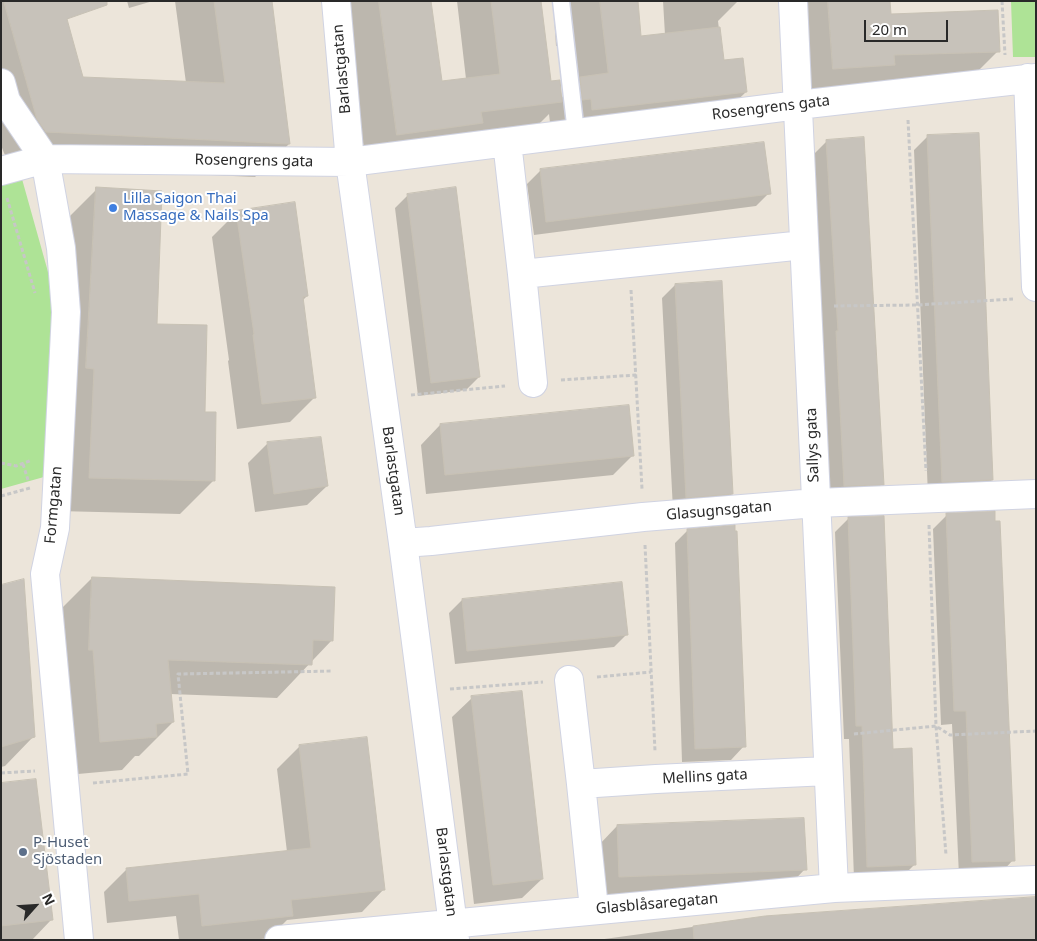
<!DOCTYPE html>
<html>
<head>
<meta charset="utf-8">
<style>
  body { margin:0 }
  #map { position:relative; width:1037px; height:941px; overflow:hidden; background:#ece5da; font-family:"Noto Sans",sans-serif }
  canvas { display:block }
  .frame { position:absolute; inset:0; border:2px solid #292929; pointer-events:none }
  .north { position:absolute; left:10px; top:881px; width:50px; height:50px; -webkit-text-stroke:4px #fff; paint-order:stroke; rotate:64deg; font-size:14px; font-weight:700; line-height:20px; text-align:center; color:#292929 }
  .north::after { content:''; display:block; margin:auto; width:18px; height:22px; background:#292929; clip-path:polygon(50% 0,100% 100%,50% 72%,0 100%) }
  .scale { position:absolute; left:864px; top:20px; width:84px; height:22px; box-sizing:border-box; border:2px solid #292929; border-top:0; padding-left:6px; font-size:15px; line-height:18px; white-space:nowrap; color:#292929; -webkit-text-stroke:4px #fff; paint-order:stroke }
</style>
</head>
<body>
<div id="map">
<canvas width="1037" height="941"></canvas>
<div class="frame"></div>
<div class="north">N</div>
<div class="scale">20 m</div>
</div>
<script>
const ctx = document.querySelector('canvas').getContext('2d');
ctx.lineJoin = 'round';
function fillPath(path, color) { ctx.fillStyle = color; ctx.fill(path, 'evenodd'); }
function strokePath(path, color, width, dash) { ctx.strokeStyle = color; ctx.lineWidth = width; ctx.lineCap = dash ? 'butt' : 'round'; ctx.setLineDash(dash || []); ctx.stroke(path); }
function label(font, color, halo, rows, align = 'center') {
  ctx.font = font + ' "Noto Sans",sans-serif'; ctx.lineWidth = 4; ctx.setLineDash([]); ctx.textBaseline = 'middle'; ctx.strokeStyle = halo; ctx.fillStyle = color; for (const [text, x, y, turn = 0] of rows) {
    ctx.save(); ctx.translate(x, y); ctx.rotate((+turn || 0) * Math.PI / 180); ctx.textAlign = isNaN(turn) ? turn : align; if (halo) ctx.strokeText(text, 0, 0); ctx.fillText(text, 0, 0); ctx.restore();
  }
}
fillPath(new Path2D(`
  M1011 1H1036V57H1013Z
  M22 179 57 304 51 475 1 489V185Z`), '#aee396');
fillPath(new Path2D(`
  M1 1H65L70 17 66 20 82 78 186 83 175 1H271L289 144 255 177 12 166 4 153 1 145Z
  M127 1H153L129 8Z
  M344 1H430L441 82 466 79 457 1H540L550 82 561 98 575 84 570 45 556 46 553 1H637L639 38 665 35 663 1H738L718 21 723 62 746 92 714 123 551 131 549 114 530 133 366 165Z
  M798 1H889L890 15 998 51 964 85 799 103Z
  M928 136 992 480 978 494 928 496 914 150Z
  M827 141 882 484 866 500 828 502 811 157Z
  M540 171 769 193 756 206 534 235 527 184Z
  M97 189 156 325 203 413 213 481 180 514 57 511 64 222Z
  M408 195 479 377 466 390 418 396 395 208Z
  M237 212 307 296 302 301 315 397 290 422 237 429 228 361 229 360 212 237Z
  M675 285 732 494 719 507 673 510 662 298Z
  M440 425 633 455 613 475 426 494 421 445Z
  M267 444 327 486 307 505 255 512 248 463Z
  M947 515 1013 860 1000 874 959 876 952 724 941 725 933 529Z
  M848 519 915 864 902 877 854 879 849 739H844L835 532Z
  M688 530 744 746 731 760 682 762 675 543Z
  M92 578 332 640 277 698 170 694 173 722 139 756H135L122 770 67 775 58 612Z
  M1 587 33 737 5 766 1 767Z
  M462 600 627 634 614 647 455 664 449 613Z
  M472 698 542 879 522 898 474 904 452 717Z
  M300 746 384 889 362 912 287 920 269 938 253 940H179L176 916 107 923 104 892 127 869 287 852 277 769Z
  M1 784 51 920 32 940H1Z
  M617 826 805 869 786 889 600 896 598 846Z
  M765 917 1036 940H597Z`), '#0003');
const building = new Path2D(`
  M4 1H107V5L67 19 83 77 225 83 214 1H272L290 144 46 132 37 119Z
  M379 1H431L442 81 500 74 491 1H541L551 81 560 80 562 102 481 112 483 123 397 135Z
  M600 1H638L641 36 720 27 724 60 743 58 747 92 592 110 591 99 582 100 580 77 608 73Z
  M828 1H890L891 14 998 10 1000 52 894 55 895 65 833 69Z
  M979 133 993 480 942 482 927 135Z
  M864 137 884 485 844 486 836 331H838L826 140Z
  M764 142 771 194 546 222 540 169Z
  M96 187 162 191 157 324 207 325 205 412H216L215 481 89 478 94 369 86 368Z
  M456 187 480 377 431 383 407 194Z
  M295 202 308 296 303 297 316 398 262 404 253 335 254 334 236 211Z
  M722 281 733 494 686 498 675 284Z
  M629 405 634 456 445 475 440 424Z
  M321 437 328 486 274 494 267 442Z
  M995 511V521H1000L1015 861 972 862 966 711H954L946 513Z
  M884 516 893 749 912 748 916 865 867 867 862 726H856L848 517Z
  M735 525V531H737L746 747 695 749 687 529Z
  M92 577 335 587 333 641 313 640 312 665 168 660 174 722 156 724 157 737 100 742 93 650H89Z
  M24 579 35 737 1 747V585Z
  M622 582 628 635 467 651 462 599Z
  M522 691 543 879 493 885 471 696Z
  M367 737 385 890 291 900 293 916 202 926 199 894 129 901 126 868 311 848 299 745Z
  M36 779 53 920 1 926V783Z
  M804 818 807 870 619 877 617 825Z
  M1036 897V940H694L693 926 765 916Z`);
fillPath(building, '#c7c2ba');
strokePath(building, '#c7c1b4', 1);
const service = new Path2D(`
  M561 1 576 133`);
const minor = new Path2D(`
  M336 1 350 162 403 543 455 940
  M793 1 834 888
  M1028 78 1036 287
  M1 83 6 101 45 159 61 248 66 312 55 528 45 574 79 940
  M507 142 522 274 804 245
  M1 171 45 159 350 162 798 105 1036 78
  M522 274 533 383
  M403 543 431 541 643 517 816 503 1036 494
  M569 680 581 784
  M594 909 581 784 656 779 828 771
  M279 940 834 888 1036 880`);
strokePath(service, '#d0d3e2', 19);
strokePath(minor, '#d0d3e2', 30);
strokePath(new Path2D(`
  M1002 1 1005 55
  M908 120 926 471
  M7 198 35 293
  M631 290 642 489
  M834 306 917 305 1013 299
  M561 380 636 375
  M411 395 505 386
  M1 463 16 466 32 460
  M23 464 28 480
  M1 496 30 488
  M929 525 936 726 946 855
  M645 545 655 751
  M597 677 651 672
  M450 689 543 682
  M854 734 936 726 950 735 1036 731
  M1 773 35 771
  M93 783 188 774 178 674 333 671`), '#c7c7c7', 3, [4, 2.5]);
strokePath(service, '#fff', 16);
strokePath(minor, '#fff', 28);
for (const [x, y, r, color] of [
  [113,208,5,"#3f7fe0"],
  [23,852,5,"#5c6f8a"]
]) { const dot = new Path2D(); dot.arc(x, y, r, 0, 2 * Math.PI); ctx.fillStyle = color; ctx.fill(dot); strokePath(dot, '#fff', 2); }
label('15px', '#292929', '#fff', [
  ["Barlastgatan",342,69,-95],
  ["Rosengrens gata",771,108,-7],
  ["Rosengrens gata",254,161,1],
  ["Sallys gata",813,445,-92],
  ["Barlastgatan",393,471,82],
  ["Formgatan",54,505,-85],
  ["Glasugnsgatan",719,511,-5],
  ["Mellins gata",705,777,-3],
  ["Barlastgatan",446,872,83],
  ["Glasblåsaregatan",657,904,-5]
]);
label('15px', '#366cbe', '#fff', [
  ["Lilla Saigon Thai",123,199],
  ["Massage & Nails Spa",123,216]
], 'left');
label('15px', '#4e5e75', '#fff', [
  ["P-Huset",33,843],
  ["Sjöstaden",33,860]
], 'left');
</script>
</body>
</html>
